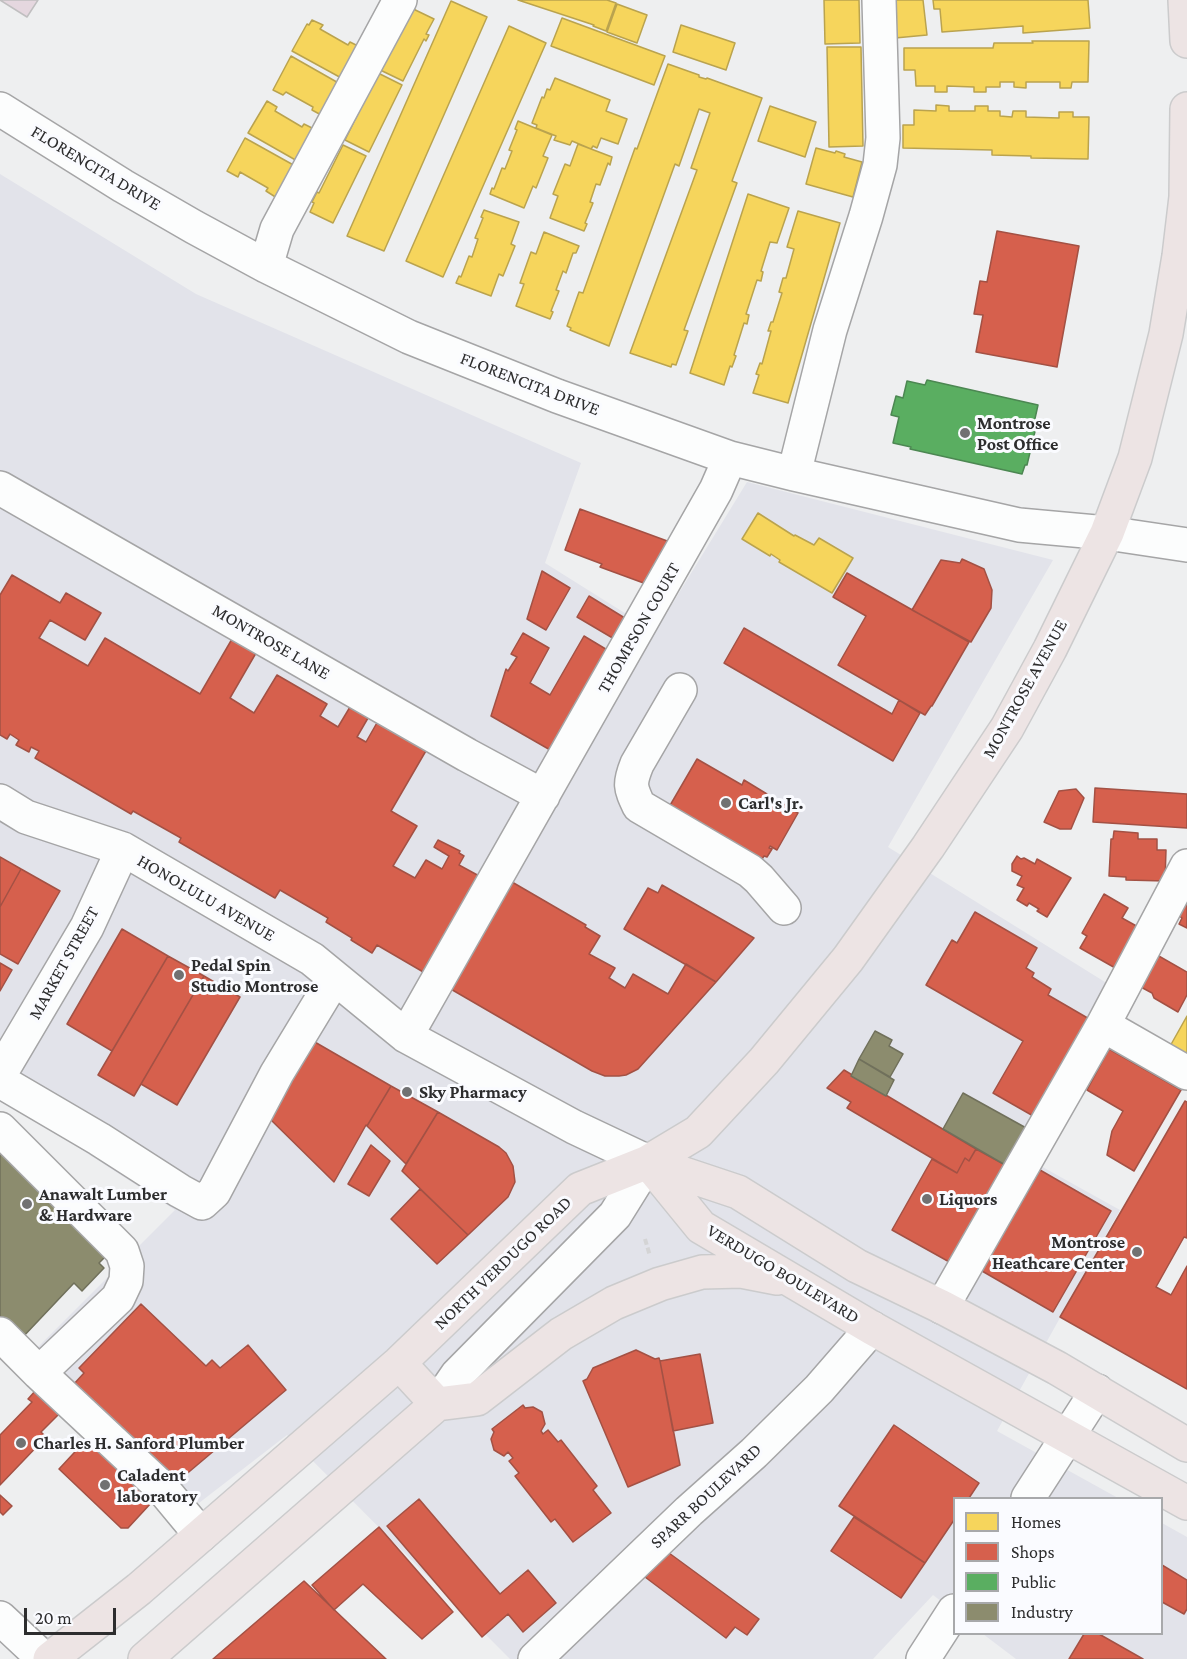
<!DOCTYPE html>
<html>
<head>
<meta charset="utf-8">
<style>
  body { margin:0 }
  #map { position:relative; width:1187px; height:1659px; overflow:hidden; background:#eeeff0; font-family:"Crimson Pro",serif }
  canvas { display:block }
  .legend { position:absolute; left:953px; top:1497px; width:210px; height:138px; box-sizing:border-box; background:#fafbff; border:2px solid #a8a9ab; margin:0; padding:8px 10px; list-style:none; font-size:18px; color:#2d2d2e }
  .legend li { display:flex; align-items:center; gap:12px; height:30px }
  .legend b { width:30px; border:2px solid #a8a9ab }
  .scale { position:absolute; left:24px; top:1608px; width:92px; height:27px; box-sizing:border-box; border:3px solid #2d2d2e; border-top:0; padding-left:8px; font-size:18px; line-height:21px; white-space:nowrap; color:#2d2d2e; -webkit-text-stroke:4px #fafbff; paint-order:stroke }
</style>
</head>
<body>
<div id="map">
<canvas width="1187" height="1659"></canvas>
<ul class="legend">
<li><b style="height:16px;background:#f6d55c"></b>Homes</li>
<li><b style="height:16px;background:#d6604d"></b>Shops</li>
<li><b style="height:16px;background:#5aae61"></b>Public</li>
<li><b style="height:16px;background:#8c8c6e"></b>Industry</li>
</ul>
<div class="scale">20 m</div>
</div>
<script>
const ctx = document.querySelector('canvas').getContext('2d');
ctx.lineJoin = 'round';
function fillPath(path, color) { ctx.fillStyle = color; ctx.fill(path, 'evenodd'); }
function strokePath(path, color, width, dash) { ctx.strokeStyle = color; ctx.lineWidth = width; ctx.lineCap = dash ? 'butt' : 'round'; ctx.setLineDash(dash || []); ctx.stroke(path); }
function label(font, color, halo, rows, align = 'center') {
  ctx.font = font + ' "Crimson Pro",serif'; ctx.lineWidth = 6; ctx.setLineDash([]); ctx.textBaseline = 'middle'; ctx.strokeStyle = halo; ctx.fillStyle = color; for (const [text, x, y, turn = 0] of rows) {
    ctx.save(); ctx.translate(x, y); ctx.rotate((+turn || 0) * Math.PI / 180); ctx.textAlign = isNaN(turn) ? turn : align; if (halo) ctx.strokeText(text, 0, 0); ctx.fillText(text, 0, 0); ctx.restore();
  }
}
fillPath(new Path2D(`
  M0 174 196 294 581 463 545 563 655 632 747 482 1053 560 888 847 1113 987 1021 1155 1120 1210 997 1431 1118 1498H954V1611L933 1595 873 1659H510L287 1435 199 1503 35 1350 175 1210 0 1097Z
  M1162 1523 1187 1537V1659H1016L983 1634H1162Z`), '#e2e3ea');
const homes = new Path2D(`
  M518 0H607L616 3 606 31 593 26 594 25Z
  M824 0H859L860 43 825 44Z
  M891 0H923L927 35 895 38Z
  M933 0H1088L1090 28 1023 33V26L942 32 940 9H934Z
  M451 1 487 17 384 251 347 236Z
  M617 4 647 15 637 43 607 32Z
  M405 5 434 19 426 34 429 35 426 41 424 39 403 81 374 67Z
  M562 18 665 56 654 85 551 46Z
  M312 20 323 25 320 29 348 45 350 42 362 48 345 80 292 51 307 24 309 25Z
  M681 25 735 43 726 70 673 52Z
  M509 26 546 43 443 277 406 261Z
  M1032 41H1089L1088 82H1072L1071 88H1060V82H1026V88L1014 87V82H1000V87H986V92H974V87L947 86V92H935V86H916L915 70H904V48H993L994 43H1033Z
  M827 47H861L863 146 829 147Z
  M291 56 342 85 323 116 312 110 313 107 286 92 283 95 273 90Z
  M668 64 699 75V77L706 79 707 78 762 98 732 181 737 183 684 330 688 331 676 365 672 364 671 367 630 353 697 170 691 168 710 113 699 109 679 166 675 164 609 346 570 330 571 328 567 326 579 292 583 293 635 148 637 149Z
  M378 73 402 85 369 152 345 140Z
  M555 78 610 100 606 111 627 119 618 144 601 138 597 148 593 146 591 149 572 141 570 145 554 140 556 136 536 128 537 125 532 123 542 97 544 98 547 89 550 90Z
  M267 101 277 107 275 111 302 127 304 124 316 130 299 162 248 133Z
  M936 105 949 106V111H975V106H988V111H1000V116L1012 117 1013 111H1026V117L1059 118V112H1073V117H1089L1088 159 1031 158V156L992 155V150L903 148V125H914V110L936 111Z
  M770 106 816 122 805 157 758 141Z
  M518 121 552 135 543 156 548 158 536 188 533 186 524 208 490 194 492 188 494 189 502 168 505 169 512 151 509 150 517 130 515 129Z
  M245 138 297 167 277 198 266 191 268 188 240 172 238 177 227 171Z
  M578 144 612 157 610 165 608 163 600 185 596 184 590 202 593 203 585 223 587 224 584 231 550 218 558 196 553 194 565 164 570 166Z
  M343 145 366 156 333 223 310 212 314 203 312 202 317 192 319 193Z
  M816 148 835 153 836 151 845 154 844 157 862 162 853 197 806 184Z
  M748 194 789 208 777 243 770 242 761 271 763 272 761 281 757 280 746 314 749 315 747 324 744 323 734 355 736 356 732 367 730 366 724 385 690 373Z
  M484 210 519 222 511 244 515 246 503 276 499 274 491 296 456 283 459 276 461 277 469 256 472 257 478 239 475 238 483 218 481 217Z
  M798 211 840 223 788 403 753 393 759 375 756 374 760 363 762 364 771 331H768L771 322H773L782 293 779 292 783 278H786L794 249 787 247Z
  M544 232 579 246 576 253H573L566 273 563 271 556 290 559 291 551 311 553 312 550 319 516 306 524 284 520 283 531 252 536 254Z
  M758 513 794 536 795 535 814 545 819 538 853 558 832 593 779 562 780 560 771 554 770 556 742 539Z
  M1187 1016V1058L1169 1048Z`);
fillPath(homes, '#f6d55c');
strokePath(homes, '#baa34e', 1.5);
const shops = new Path2D(`
  M997 231 1079 246 1057 367 976 352 983 315 974 314 980 281 987 282Z
  M580 509 670 542 649 585 600 567 602 564 565 550Z
  M962 559 984 569 992 590 991 608 971 642 912 610 941 560 960 563Z
  M542 571 570 588 546 630 527 619Z
  M847 573 969 642 932 706H931L925 715 838 665 866 616 833 597Z
  M12 575 60 603 66 593 101 613 85 640 50 620 39 638 88 666 105 638 200 694 232 639 256 653 230 698 254 713 277 675 327 704 320 716 338 727 350 707 368 718 357 737 366 742 378 721 427 749 391 811 417 826 393 866 415 878 426 860 442 869 449 856 434 847 438 840 460 851 459 853 464 856 459 865 481 877 425 973 377 945 372 953 351 940 352 938 326 922 328 918 280 890 275 898 179 842 181 838 133 811 131 814 35 758 39 751 31 747 29 752 16 745 19 740 10 734 7 739 0 735V595Z
  M589 596 628 620 616 640 577 617Z
  M744 628 892 714 899 700 920 713 893 761 724 663Z
  M523 633 549 648 530 683 550 695 584 636 609 651 552 751 491 716 506 669 508 671 517 657 511 654Z
  M697 759 742 785 744 780 798 813 777 850 770 846 769 848 772 849 767 857 764 856 760 862 665 814Z
  M1095 788 1187 794V828L1093 822Z
  M1076 789 1084 798 1071 829H1060L1044 822 1059 791Z
  M1114 831 1138 833V839H1157V850H1166L1165 881 1126 880V877L1109 876 1111 839H1113Z
  M1017 856 1021 859 1024 858 1035 864 1037 859 1071 878 1047 917 1037 911 1039 909 1029 903 1027 906 1017 900 1024 888 1017 885 1022 876 1012 871V864Z
  M0 857 21 869 0 907Z
  M21 869 60 891 18 964 0 954V907Z
  M512 882 586 925 585 927 600 936 589 954 615 968 609 978 625 988 633 974 668 994 686 964 716 982 638 1069 626 1075 619 1076H605L592 1071 449 988Z
  M662 885 754 938 716 982 624 929 648 888 658 893Z
  M1104 894 1128 908 1122 918 1140 928 1117 969 1080 948 1087 936 1082 933Z
  M1182 901 1187 904V928L1179 924 1182 918 1175 913Z
  M975 912 1037 948 1026 968 1034 973 1032 977 1051 989 1048 995 1091 1020 1035 1117 993 1093 1023 1041 926 985 952 940 957 943Z
  M122 929 168 956 112 1051 67 1024Z
  M1157 955 1187 972V995L1178 1012 1154 998 1152 993 1139 986Z
  M168 956 204 976 134 1096 98 1075Z
  M0 963 12 970 0 991Z
  M204 976 240 997 177 1105 141 1084Z
  M313 1041 391 1086 367 1126 366 1125 334 1182 269 1118Z
  M1109 1049 1181 1090 1134 1171 1107 1155 1112 1131 1123 1111 1087 1090Z
  M844 1070 976 1149 969 1161 965 1158 957 1173 847 1108 851 1102 827 1088Z
  M391 1086 438 1112 406 1164 367 1126Z
  M1185 1101 1187 1102V1238L1184 1237 1156 1287 1171 1295 1187 1266V1389L1060 1317Z
  M438 1112 499 1147 506 1153 513 1166 515 1182 508 1197 468 1235 402 1171Z
  M371 1145 390 1161 369 1196 348 1184Z
  M976 1149 1007 1166 953 1264 892 1230 932 1159 957 1173 965 1158 969 1161Z
  M1040 1170 1111 1211 1053 1312 982 1271Z
  M420 1189 468 1235 437 1264 391 1219Z
  M141 1304 206 1366 212 1360 220 1368 248 1345 286 1390 177 1482 73 1385 84 1373 79 1368Z
  M636 1350 655 1359 659 1358 660 1361 680 1465 628 1487 583 1381 587 1379 593 1368Z
  M700 1354 713 1423 673 1431 660 1361Z
  M36 1390 60 1413 41 1432 46 1437 0 1485V1435L32 1402 28 1399Z
  M523 1405 525 1408 533 1407 542 1412 545 1424 541 1431 543 1434 548 1430 558 1442 561 1440 597 1486 593 1490 611 1513 573 1542 555 1519 551 1522 515 1476 519 1473 509 1461 513 1458 508 1452 504 1456 494 1450 491 1439 494 1432 492 1429Z
  M894 1425 979 1483 969 1498H954V1520L925 1563 839 1506Z
  M86 1440 152 1502 128 1528H121L59 1469Z
  M0 1495 12 1506 3 1515 0 1512Z
  M419 1499 500 1594 528 1570 556 1603 523 1632 508 1614 482 1637 387 1526Z
  M854 1517 925 1563 901 1598 831 1551Z
  M379 1527 453 1612 422 1639 363 1584 334 1610 312 1585Z
  M669 1553 759 1619 747 1635 735 1627 726 1638 645 1577Z
  M1162 1565 1187 1580V1609L1184 1614 1162 1602Z
  M304 1581 386 1659H213Z
  M1084 1634H1099L1143 1659H1069Z`);
fillPath(shops, '#d6604d');
strokePath(shops, '#a35144', 1.5);
const public = new Path2D(`
  M927 380 1038 405 1034 423H1037L1027 465H1025L1022 474 910 449 911 447 893 443 899 417 891 415 896 396 903 398 907 381 925 385Z`);
fillPath(public, '#5aae61');
strokePath(public, '#4c8752', 1.5);
const industry = new Path2D(`
  M875 1031 892 1040 889 1046 903 1054 890 1077 859 1059Z
  M859 1059 894 1080 886 1096 851 1076Z
  M963 1093 1028 1129 1007 1166 943 1129Z
  M0 1153 107 1255 99 1263 104 1268 82 1291 74 1283 21 1339 0 1319Z`);
fillPath(industry, '#8c8c6e');
strokePath(industry, '#70705b', 1.5);
const building = new Path2D(`
  M0 0H38L27 17Z`);
fillPath(building, '#e5d7df');
strokePath(building, '#c0bfc0', 1.5);
const minor = new Path2D(`
  M0 109 123 186 194 227 266 266 409 337 557 396 730 458 794 474 1019 525 1107 533 1187 545
  M266 266 277 229 400 0
  M794 474 830 330 866 216 880 165 883 138 879 0
  M0 488 467 755 543 796
  M680 690 637 764C629 784 630 787 639 806L750 871 759 879 784 908
  M0 801 26 817 123 849 312 959 406 1036 574 1127 648 1162 615 1215 457 1375 437 1404
  M1103 1025 1187 1073
  M406 1036 716 490 730 458
  M0 1074 87 927 123 849
  M0 1081 99 1139 180 1191 202 1203 214 1192 277 1073 334 979
  M0 1129 122 1251 127 1266 126 1281 118 1298 39 1373
  M942 1307 1103 1025 1187 866
  M0 1334 39 1373 162 1488 201 1535
  M1028 1498 1097 1391
  M0 1618 44 1659
  M535 1659 689 1511 754 1453 819 1389 872 1328
  M923 1659 954 1611`);
const major = new Path2D(`
  M1185 0 1187 41
  M648 1162 701 1227 872 1328 1187 1503
  M648 1162 738 1192 857 1266 942 1307 1057 1368 1187 1445
  M399 1363 437 1404
  M437 1404 477 1399 561 1334 614 1303 660 1284 702 1272 741 1271 777 1278
  M50 1659 139 1589 399 1363 580 1189 648 1162 698 1132 764 1061 848 959 928 847 1007 728 1050 649 1107 533 1135 458 1166 334 1179 256 1186 197 1187 109
  M145 1659 437 1404`);
strokePath(minor, '#a5a5a6', 36);
strokePath(major, '#cbcbcc', 36);
strokePath(new Path2D(`
  M645 1239 650 1256`), '#d4d4d5', 4, [6, 3]);
strokePath(minor, '#fcfdfd', 33);
strokePath(major, '#ede4e4', 33);
for (const [x, y, r, color] of [
  [965,433,6,"#717172"],
  [726,803,6,"#717172"],
  [179,975,6,"#717172"],
  [407,1092,6,"#717172"],
  [927,1199,6,"#717172"],
  [27,1204,6,"#717172"],
  [1137,1252,6,"#717172"],
  [21,1443,6,"#717172"],
  [105,1485,6,"#717172"]
]) { const dot = new Path2D(); dot.arc(x, y, r, 0, 2 * Math.PI); ctx.fillStyle = color; ctx.fill(dot); strokePath(dot, '#fafbff', 2); }
label('18px', '#2d2d2e', '#fafbff', [
  ["FLORENCITA DRIVE",96,168,31],
  ["FLORENCITA DRIVE",530,384,21],
  ["THOMPSON COURT",639,628,-60],
  ["MONTROSE LANE",271,642,30],
  ["MONTROSE AVENUE",1025,689,-61],
  ["HONOLULU AVENUE",206,898,30],
  ["MARKET STREET",64,963,-61],
  ["NORTH VERDUGO ROAD",503,1263,-44],
  ["VERDUGO BOULEVARD",783,1274,31],
  ["SPARR BOULEVARD",706,1496,-43]
]);
label('bold 18px', '#2d2d2e', '#fafbff', [
  ["Montrose",977,423],
  ["Post Office",977,444],
  ["Carl's Jr.",738,803],
  ["Pedal Spin",191,965],
  ["Studio Montrose",191,986],
  ["Sky Pharmacy",419,1092],
  ["Anawalt Lumber",39,1194],
  ["& Hardware",39,1215],
  ["Liquors",939,1199],
  ["Montrose",1125,1242,"right"],
  ["Heathcare Center",1125,1263,"right"],
  ["Charles H. Sanford Plumber",33,1443],
  ["Caladent",117,1475],
  ["laboratory",117,1496]
], 'left');
</script>
</body>
</html>
